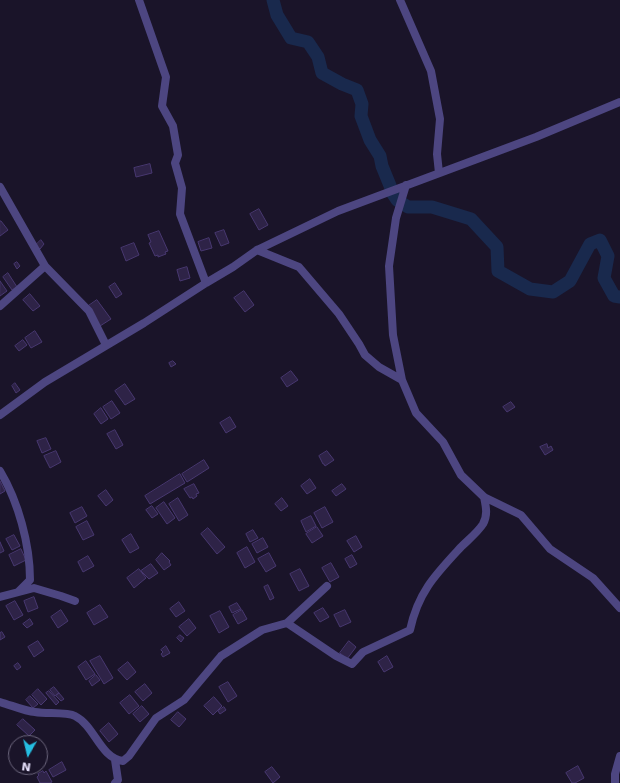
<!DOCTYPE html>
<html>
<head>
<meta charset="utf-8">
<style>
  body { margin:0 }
  #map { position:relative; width:620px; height:783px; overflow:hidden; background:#1a1429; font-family:"DejaVu Sans",sans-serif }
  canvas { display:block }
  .north { position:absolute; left:8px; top:735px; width:40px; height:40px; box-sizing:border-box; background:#1a1429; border:1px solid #6c667d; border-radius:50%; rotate:188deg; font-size:11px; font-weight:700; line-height:16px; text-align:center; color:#e6e0fb }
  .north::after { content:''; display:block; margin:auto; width:14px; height:18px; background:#25bee2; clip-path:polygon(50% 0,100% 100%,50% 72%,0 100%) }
</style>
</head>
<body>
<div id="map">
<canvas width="620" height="783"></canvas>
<div class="north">N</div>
</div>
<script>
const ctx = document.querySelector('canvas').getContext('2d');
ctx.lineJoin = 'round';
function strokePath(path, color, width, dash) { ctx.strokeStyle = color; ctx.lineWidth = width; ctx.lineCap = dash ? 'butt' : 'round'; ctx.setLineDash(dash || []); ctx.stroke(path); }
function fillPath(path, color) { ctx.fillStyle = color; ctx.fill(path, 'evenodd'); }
strokePath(new Path2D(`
  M273 0 277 15 291 38 308 42 318 57 322 73 342 84 357 90 362 104 361 116 370 140 380 156 382 166 391 188
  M393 194 397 200 408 207H432L471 219 497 247 498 271 530 289 553 292 570 281 590 244 600 240 608 256 604 278 614 296 620 297`), '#19294d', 13);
const building = new Path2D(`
  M150 164 152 173 136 177 134 168Z
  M259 209 268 225 259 230 250 214Z
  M0 221H1L8 230 0 236Z
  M224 230 229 243 221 246 215 233Z
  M159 231 168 251 165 252 166 254 158 257V255L155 256 149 243 151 242 148 235Z
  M209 238 212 248 201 251 198 242Z
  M41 240 44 244 40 249 36 245Z
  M134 243 139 255 126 261 121 248Z
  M17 262 20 266 17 269 14 264Z
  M187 267 190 278 180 281 177 270Z
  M8 273 17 287 12 290 3 277Z
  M0 281 7 291 0 296Z
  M115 283 122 294 116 298 109 287Z
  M244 291 254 305 245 312 234 298Z
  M30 294 40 306 33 311 23 300Z
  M97 300 111 319 100 326 87 307Z
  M35 331 42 342 31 348 25 338Z
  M23 340 27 345 19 351 15 346Z
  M173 361 176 364 171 367 169 363Z
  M291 371 298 380 287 387 281 378Z
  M15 383 20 390 16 393 12 386Z
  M125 384 135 399 125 405 115 391Z
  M112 401 120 413 111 419 103 407Z
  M511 402 515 407 507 412 503 407Z
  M101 408 108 419 101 424 94 414Z
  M230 417 236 427 226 433 220 423Z
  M115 430 123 445 116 449 107 434Z
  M46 438 51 449 42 453 37 441Z
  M547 444 548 448 551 446 553 450 545 455 540 447Z
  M56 451 61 462 50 468 44 456Z
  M327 451 334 460 325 466 324 464H323L319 456Z
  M204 460 209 468 187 482 182 474Z
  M180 474 185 483 150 504 145 496Z
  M310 479 316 488 307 494 301 486Z
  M0 481 5 491 0 494Z
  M194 484 199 493 196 494 197 496 193 499 192 497 190 498 184 489Z
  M342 484 346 489 336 496 332 491Z
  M106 490 113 500 106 506 98 496Z
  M178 498 188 515 179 521 169 504Z
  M282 498 288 506 281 511 275 504Z
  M164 502 175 518 167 524 156 508Z
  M152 506 158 514 152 518 146 510Z
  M82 507 87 516 75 523 70 513Z
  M325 507 333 522 322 528 314 513Z
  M311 516 316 526 306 532 301 521Z
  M87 521 94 535 83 540 76 527Z
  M317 527 323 536 312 543 306 534Z
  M208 528 225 547 217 554 201 534Z
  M253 530 258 538 250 542 246 534Z
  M131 534 139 548 130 553 122 540Z
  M14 535 20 546 12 550 6 539Z
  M356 536 362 547 354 552 347 541Z
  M263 538 268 547 257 553 252 544Z
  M0 542 4 551 0 553Z
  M247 547 255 562 245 568 237 553Z
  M21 549 26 560 14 566 9 555Z
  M162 553 170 561 169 562 171 565 164 570 156 560Z
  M269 553 276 566 266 572 258 559Z
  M352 555 357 564 350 568 345 559Z
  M88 556 94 566 83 572 78 562Z
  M331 563 339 577 330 582 322 568Z
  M151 564 158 573 149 579 141 571Z
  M139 569 146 578 134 588 127 578Z
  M300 569 309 586 299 591 290 574Z
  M268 585 274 598 270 600 264 587Z
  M34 597 38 608 28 612 24 601Z
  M15 601 23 615 14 620 6 606Z
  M179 602 185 611 176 617 170 609Z
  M237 603 241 609 232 613 229 607Z
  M100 605 108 617 94 625 87 613Z
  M323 608 329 617 320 622 314 613Z
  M61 610 68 621 58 628 51 617Z
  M242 610 247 619 238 624 233 615Z
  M345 610 351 622 340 627 334 615Z
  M220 611 229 627 219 633 210 616Z
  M30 619 33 624 27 628 23 624Z
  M189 619 196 628 187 636 179 627Z
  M2 632 5 637 0 640V633Z
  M180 635 184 638 181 642 177 638Z
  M38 641 44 650 34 657 28 647Z
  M349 641 356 647 347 659 340 653Z
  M166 646 170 653 163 657 161 654 163 652 161 650Z
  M100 656 113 678 104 684 90 661Z
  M387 656 393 667 384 672 378 662Z
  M86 661 95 674 86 680 78 667Z
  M128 662 136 672 127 680 118 670Z
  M18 663 21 667 17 670 14 666Z
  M96 675 100 680 92 686 89 681Z
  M228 682 237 696 228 702 219 687Z
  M145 684 152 693 143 701 135 692Z
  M54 687 59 693 55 696 50 690Z
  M38 689 47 699 41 705 32 695Z
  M49 691 59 702 56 705 46 693Z
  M59 693 64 699 61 701 56 696Z
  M130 695 139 706 129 714 120 703Z
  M30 696 38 704 33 708 26 700Z
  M214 697 222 706 213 715 204 706Z
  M142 706 149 714 140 722 133 714Z
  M224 707 226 710 220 714 218 711Z
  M178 712 186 719 179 727 171 720Z
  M23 719 35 730 29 736 17 725Z
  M109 723 118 734 109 742 100 731Z
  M62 762 66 770 53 777 49 770Z
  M578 766 584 778 575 783H572L566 773Z
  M272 767 280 777 273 783 265 772Z
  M43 771 44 773 46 771 52 782 50 783H40L37 777 39 775 38 774Z`);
fillPath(building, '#2e2347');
strokePath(building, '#483870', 1);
strokePath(new Path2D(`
  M139 0 166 77 162 106 173 126 178 155 175 163 182 188 180 214 206 283
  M400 0 431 71 440 119 437 154 439 173
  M0 187 45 266 89 311 106 345
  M257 250 299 267 339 314 359 344 365 355 379 367 402 380 416 413 443 442 461 475 484 497 521 515 550 549 593 578 620 608
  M0 306 45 266
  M402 380 393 335 389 266 396 218 406 185
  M0 415 45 382 144 323 206 283 233 267 257 250 338 211 536 137 620 102
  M0 471C18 501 30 544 30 580L18 592
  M0 597 34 588 61 596 75 601
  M287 623 336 656 352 664 363 652 410 630C418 592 436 574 461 547 468 540 478 532 483 524 488 515 486 507 484 497
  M0 702C11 705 24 711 35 712 46 714 67 712 75 716 95 726 100 758 123 761L129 756 156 718 184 700 221 656 262 630 287 623 327 586
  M115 783 118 780 115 760
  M615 783V774L620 756`), '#4d4681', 8);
</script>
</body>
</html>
